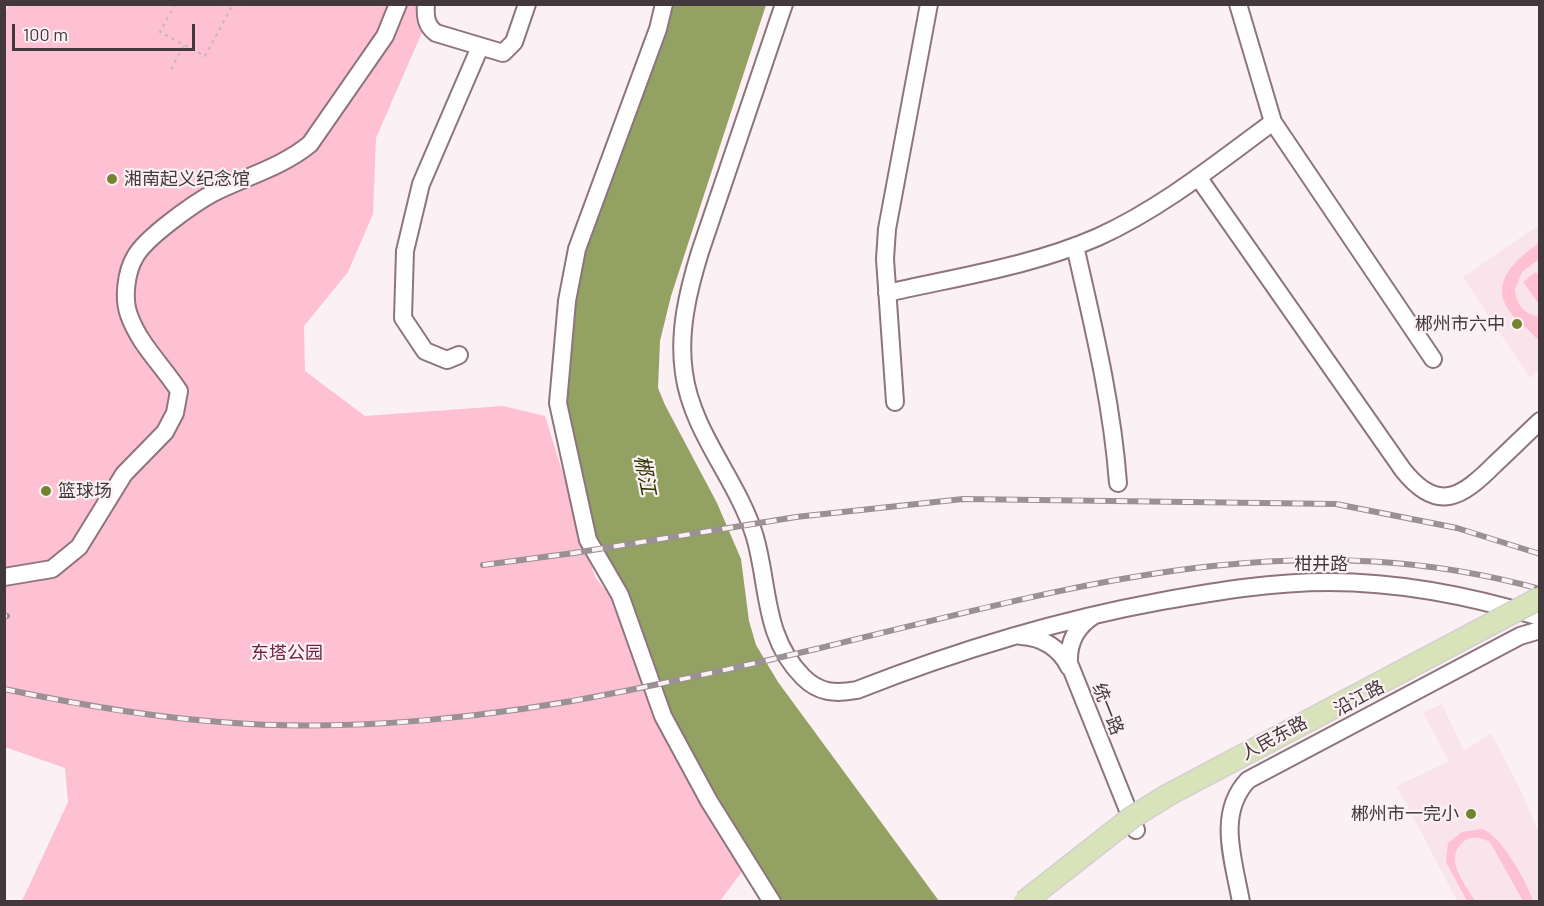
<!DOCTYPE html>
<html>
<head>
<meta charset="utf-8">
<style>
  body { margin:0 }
  #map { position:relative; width:1544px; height:906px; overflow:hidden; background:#fbf0f3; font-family:Barlow,sans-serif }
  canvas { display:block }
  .frame { position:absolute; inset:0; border:6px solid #43383b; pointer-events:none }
  .scale { position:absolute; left:12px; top:24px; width:183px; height:27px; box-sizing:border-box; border:3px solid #43383b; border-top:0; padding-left:8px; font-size:18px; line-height:21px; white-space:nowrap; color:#43383b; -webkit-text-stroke:4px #fbf0f3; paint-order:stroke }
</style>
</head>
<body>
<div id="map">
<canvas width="1544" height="906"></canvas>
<div class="frame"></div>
<div class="scale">100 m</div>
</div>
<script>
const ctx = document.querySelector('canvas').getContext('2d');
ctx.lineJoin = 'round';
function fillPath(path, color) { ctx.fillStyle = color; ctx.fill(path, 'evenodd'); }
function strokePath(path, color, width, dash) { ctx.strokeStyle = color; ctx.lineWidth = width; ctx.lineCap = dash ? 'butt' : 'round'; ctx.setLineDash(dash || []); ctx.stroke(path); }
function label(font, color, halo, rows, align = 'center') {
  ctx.font = font + ' Barlow,"Noto Sans SC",sans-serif'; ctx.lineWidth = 4.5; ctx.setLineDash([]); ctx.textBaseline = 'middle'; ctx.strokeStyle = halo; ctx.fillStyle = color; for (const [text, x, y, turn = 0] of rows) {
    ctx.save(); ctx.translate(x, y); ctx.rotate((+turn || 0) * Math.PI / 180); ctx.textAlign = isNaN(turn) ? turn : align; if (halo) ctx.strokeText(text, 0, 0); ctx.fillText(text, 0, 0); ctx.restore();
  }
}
fillPath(new Path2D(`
  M1539 225V371L1530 378 1463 277Z
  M1442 704 1464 751 1491 733 1522 793 1539 834V901H1457L1397 786 1449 761 1423 713Z`), '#fae4eb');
fillPath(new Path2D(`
  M8 5H434L376 138 373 214 348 272 304 326 305 371 365 416 503 406 545 416 595 577 611 597 746 866 720 901H22L68 802 65 768 5 747 4 17Z
  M1539 243V259L1522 272 1515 289C1516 305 1524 314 1539 317V337L1537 339C1529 329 1517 322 1510 312 1488 282 1517 259 1539 243Z
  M1536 272 1539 276V304L1523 282Z
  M1482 829C1501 835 1527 882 1533 901H1523L1490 842C1481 838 1471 835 1463 842 1443 859 1466 885 1475 901H1467L1446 862 1448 843 1462 832Z`), '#fec0d3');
fillPath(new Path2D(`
  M673 5H766L671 296 660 341 658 388 665 405 717 503 741 559 749 621 756 645 778 682 939 901H781L688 755 623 584 608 567 590 531 565 415 572 316 584 251 666 35Z`), '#93a162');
const minor = new Path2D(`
  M426 4C425 16 426 26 436 33L503 53 514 42 527 4
  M664 4 658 29 577 249 567 301 558 403 588 540 620 595 663 716 709 801 772 902
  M784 4 700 252C688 291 678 332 684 373 692 433 738 480 755 537 769 585 763 637 803 677 819 693 835 694 857 690 956 651 1058 620 1162 601 1218 591 1272 582 1329 582 1401 582 1471 596 1540 617
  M1238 4 1273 122 1433 359
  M1198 177 1403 470C1438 514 1462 497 1495 464 1510 450 1525 435 1540 421
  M1075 246C1093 325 1112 402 1118 483
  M887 293C957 277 1032 266 1098 237 1162 208 1217 163 1273 122
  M459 355 447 360 425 351 403 318 405 251 421 184 480 47
  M895 402 885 259 887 229 929 4
  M4 577 52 569 79 547 124 474 165 432 175 413 179 391C163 366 139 344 129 315 123 299 126 272 135 257 145 238 193 204 213 193 245 177 282 167 310 144L385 36 398 4
  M1093 616C1076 627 1068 643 1069 663L1136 830
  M1021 636C1042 637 1060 648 1069 667
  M1241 902C1234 861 1216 814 1248 780L1520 636 1540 630`);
strokePath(minor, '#8e757c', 20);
strokePath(new Path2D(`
  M175 4 160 32 205 56 232 6 229 4
  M171 69 184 45`), '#c2b7ba', 2, [3, 4.5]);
strokePath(minor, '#fff', 16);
const rail = new Path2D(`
  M483 565 574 553 796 517 963 499 1336 504 1457 528 1540 554
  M4 616H7
  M4 689C76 704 148 717 221 722 351 733 497 717 625 691 689 678 753 664 816 649 1062 590 1286 519 1540 589`);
strokePath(rail, '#9b9093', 6);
strokePath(rail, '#fbf0f3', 4, [11]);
const majorBridge = new Path2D(`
  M1024 902 1131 818 1168 795 1540 598`);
strokePath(majorBridge, '#d2cfd0', 24, []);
strokePath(majorBridge, '#d9e3b9', 21);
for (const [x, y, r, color] of [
  [112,179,6,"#748332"],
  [1517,324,6,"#748332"],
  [46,491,6,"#748332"],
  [1471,814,6,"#748332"]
]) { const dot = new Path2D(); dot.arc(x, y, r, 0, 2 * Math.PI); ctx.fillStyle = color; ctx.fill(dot); strokePath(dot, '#fbf0f3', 2); }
label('18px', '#43383b', '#fbf0f3', [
  ["湘南起义纪念馆",124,179],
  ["郴州市六中",1505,324,"right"],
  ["篮球场",58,491],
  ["郴州市一完小",1459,814,"right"]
], 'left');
label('18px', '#43383b', '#fbf0f3', [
  ["柑井路",1321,564],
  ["沿江路",1359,698,-28],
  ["统一路",1108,709,68],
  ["人民东路",1274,738,-28]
]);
label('18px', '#732344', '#fbf0f3', [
  ["东塔公园",287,653]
]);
label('italic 20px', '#2e3604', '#fbf0f3', [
  ["郴江",645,475,79]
]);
</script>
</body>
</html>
